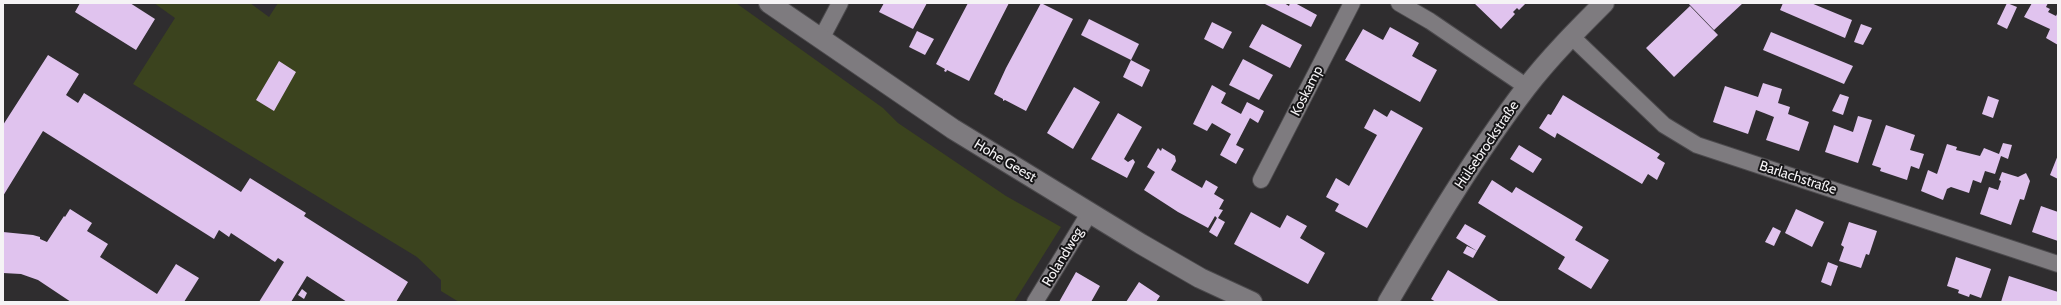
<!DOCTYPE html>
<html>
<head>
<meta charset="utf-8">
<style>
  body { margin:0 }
  #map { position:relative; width:2061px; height:305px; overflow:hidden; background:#2f2d2f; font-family:Cabin,sans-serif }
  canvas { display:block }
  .frame { position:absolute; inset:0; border:4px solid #f5f3f5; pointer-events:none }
</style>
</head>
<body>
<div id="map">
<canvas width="2061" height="305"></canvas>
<div class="frame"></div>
</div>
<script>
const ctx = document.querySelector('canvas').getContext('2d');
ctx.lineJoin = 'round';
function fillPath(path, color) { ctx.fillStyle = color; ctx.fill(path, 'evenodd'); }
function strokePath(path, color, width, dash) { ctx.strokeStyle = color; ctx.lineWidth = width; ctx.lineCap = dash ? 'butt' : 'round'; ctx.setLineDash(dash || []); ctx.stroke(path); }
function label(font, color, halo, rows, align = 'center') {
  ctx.font = font + ' Cabin,sans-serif'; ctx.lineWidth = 4; ctx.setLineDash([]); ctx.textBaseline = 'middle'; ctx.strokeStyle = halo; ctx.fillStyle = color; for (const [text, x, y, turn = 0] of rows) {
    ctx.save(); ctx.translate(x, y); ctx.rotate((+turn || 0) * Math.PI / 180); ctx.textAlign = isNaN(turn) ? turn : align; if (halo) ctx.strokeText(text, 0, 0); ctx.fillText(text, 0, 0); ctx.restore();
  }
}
fillPath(new Path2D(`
  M154 3H250L269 17 278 3H736L883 108 898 123 1006 196 1061 227 1014 302H459L441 291V280L417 257 133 84 175 18Z`), '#3b431e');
fillPath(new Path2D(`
  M80 3H130L155 19 136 50 75 12Z
  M884 3H927L913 29 879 12Z
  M968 3H1009L969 81 947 70 946 72 944 71 945 69 936 64Z
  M1041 3 1073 19 1026 111 1005 100 1003 101V99L994 94 1006 68Z
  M1263 3H1284L1289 6 1290 3H1295L1317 15 1311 27Z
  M1474 3H1526L1519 10 1517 8 1513 12 1515 14 1501 29Z
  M1688 3H1743L1714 30Z
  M1783 3H1811L1852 20 1845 38 1780 10Z
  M2007 3 2017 7 2007 29 1997 24Z
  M2032 3H2048L2046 7 2050 9 2048 12 2056 16 2058 12V45L2046 38 2050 29 2024 17Z
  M1690 6 1718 35 1674 77 1646 48Z
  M1089 19 1139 44 1131 60 1081 35Z
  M1212 22 1232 32 1223 49 1204 39Z
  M1262 24 1302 45 1290 68 1249 47Z
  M1861 24 1872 28 1863 45 1854 42Z
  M1390 27 1419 43 1412 56 1437 70 1420 102 1345 60 1363 29 1383 40Z
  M917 31 934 39 925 55 909 47Z
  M1771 32 1853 66 1844 84 1763 50Z
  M48 55 79 74 66 95 78 103 84 93 241 192 250 178 306 213 304 216 408 282 396 302H347L307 276 291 302H259L284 262 278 258 275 262 231 233 229 237 219 230 214 239 43 131 3 196V125Z
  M1243 59 1273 75 1259 100 1229 85Z
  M1131 60 1150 70 1142 87 1123 77Z
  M279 61 296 72 274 111 256 100Z
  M1763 83 1782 89 1778 103 1790 107 1788 114 1809 122 1799 151 1766 140 1774 117 1764 113 1756 110 1748 134 1713 122 1725 86 1758 97Z
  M1212 85 1226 93 1221 103 1241 114 1247 102 1264 111 1258 123 1250 118 1236 145 1244 149 1236 164 1220 155 1231 134 1212 123 1207 131 1193 124Z
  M1074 87 1100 102 1073 149 1047 133Z
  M1840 94 1849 97 1843 115 1832 111Z
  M1563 95 1660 154 1657 158 1665 163 1657 180 1648 174 1642 184 1557 133 1555 138 1539 128 1548 114 1551 115Z
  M1988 96 1999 100 1993 118 1982 114Z
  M1374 109 1387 117 1391 110 1423 128 1367 228 1335 211 1339 204 1326 197 1336 178 1349 186 1377 135 1364 128Z
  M1118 113 1142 127 1124 159 1128 162 1133 159 1135 162 1127 178 1091 159Z
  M1858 116 1872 120 1858 163 1825 152 1834 125 1853 132Z
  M1886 125 1915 135 1910 150 1924 154 1919 169 1911 166 1907 180 1880 171 1881 168 1872 165Z
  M2003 143 2012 145 2008 159 2001 156 1995 174 1985 171 1981 183 1973 180 1969 193 1951 187 1947 189 1943 200 1921 191 1928 170 1937 174 1947 144 1957 147 1956 150 1980 156 1984 148 1999 154Z
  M1519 145 1542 159 1533 173 1510 159Z
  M1158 148 1161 151 1162 148 1175 156 1176 161 1171 170 1202 188 1206 180 1218 187 1214 194 1224 200 1219 209 1223 210 1218 218 1225 222 1217 237 1209 232 1217 218 1215 216 1208 228 1178 212 1144 190 1155 172 1147 167Z
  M2058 155V179L2050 175Z
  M2002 172 2018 177 2026 173 2030 181 2024 200 2020 199 2011 225 1980 214 1989 187 1998 190 2001 181 1999 180Z
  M1492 180 1512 193 1516 187 1583 227 1575 240 1609 260 1591 289 1558 269 1565 257 1478 203Z
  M2041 206 2058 212V241L2032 232Z
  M70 209 92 223 87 231 108 244 100 257 157 294 176 264 199 278 184 302H71L38 280 21 274 3 273V232L33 235 40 237V239L47 242 64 216 65 217Z
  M1796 209 1824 222 1812 247 1785 233Z
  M1251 212 1280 228 1287 215 1307 226 1300 238 1325 253 1308 284 1234 244Z
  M1849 222 1877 231 1869 255 1866 254 1861 268 1839 261 1844 247 1841 245Z
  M1465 224 1486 236 1477 251 1456 238Z
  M1773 227 1781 231 1774 246 1765 242Z
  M1467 246 1477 251 1473 258 1463 253Z
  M1956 257 1991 269 1981 298 1970 294 1969 297 1958 293 1959 290 1947 286Z
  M1828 262 1838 266 1831 286 1821 282Z
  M1448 270 1500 302H1436L1431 299Z
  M1076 272 1100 286 1091 302H1059Z
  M2009 276 2058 292V302H2001Z
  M1139 282 1160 296 1156 302H1126Z
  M302 289 307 293 304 299 298 295Z`), '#e0c3ee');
const minor = new Path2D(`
  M1399 3 1430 21 1527 87
  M1571 36 1664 125 1697 145 2058 264
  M821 39 840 3
  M1261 180 1352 3
  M1035 302 1090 212`);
const tertiary = new Path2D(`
  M769 3 953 129 1141 244 1200 278 1252 302
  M1388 302C1431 229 1475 155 1526 88 1550 57 1577 30 1604 3`);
strokePath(minor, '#4c4a4d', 18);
strokePath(tertiary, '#4c4a4d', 22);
strokePath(minor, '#7e7b7f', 16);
strokePath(tertiary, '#7e7b7f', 20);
label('14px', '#f5f3f5', '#161517', [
  ["Koskamp",1307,91,-63],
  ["Hülsebrockstraße",1487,145,-56],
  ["Hohe Geest",1005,161,31],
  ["Barlachstraße",1798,178,18],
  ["Rolandweg",1063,257,-59]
]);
</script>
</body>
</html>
